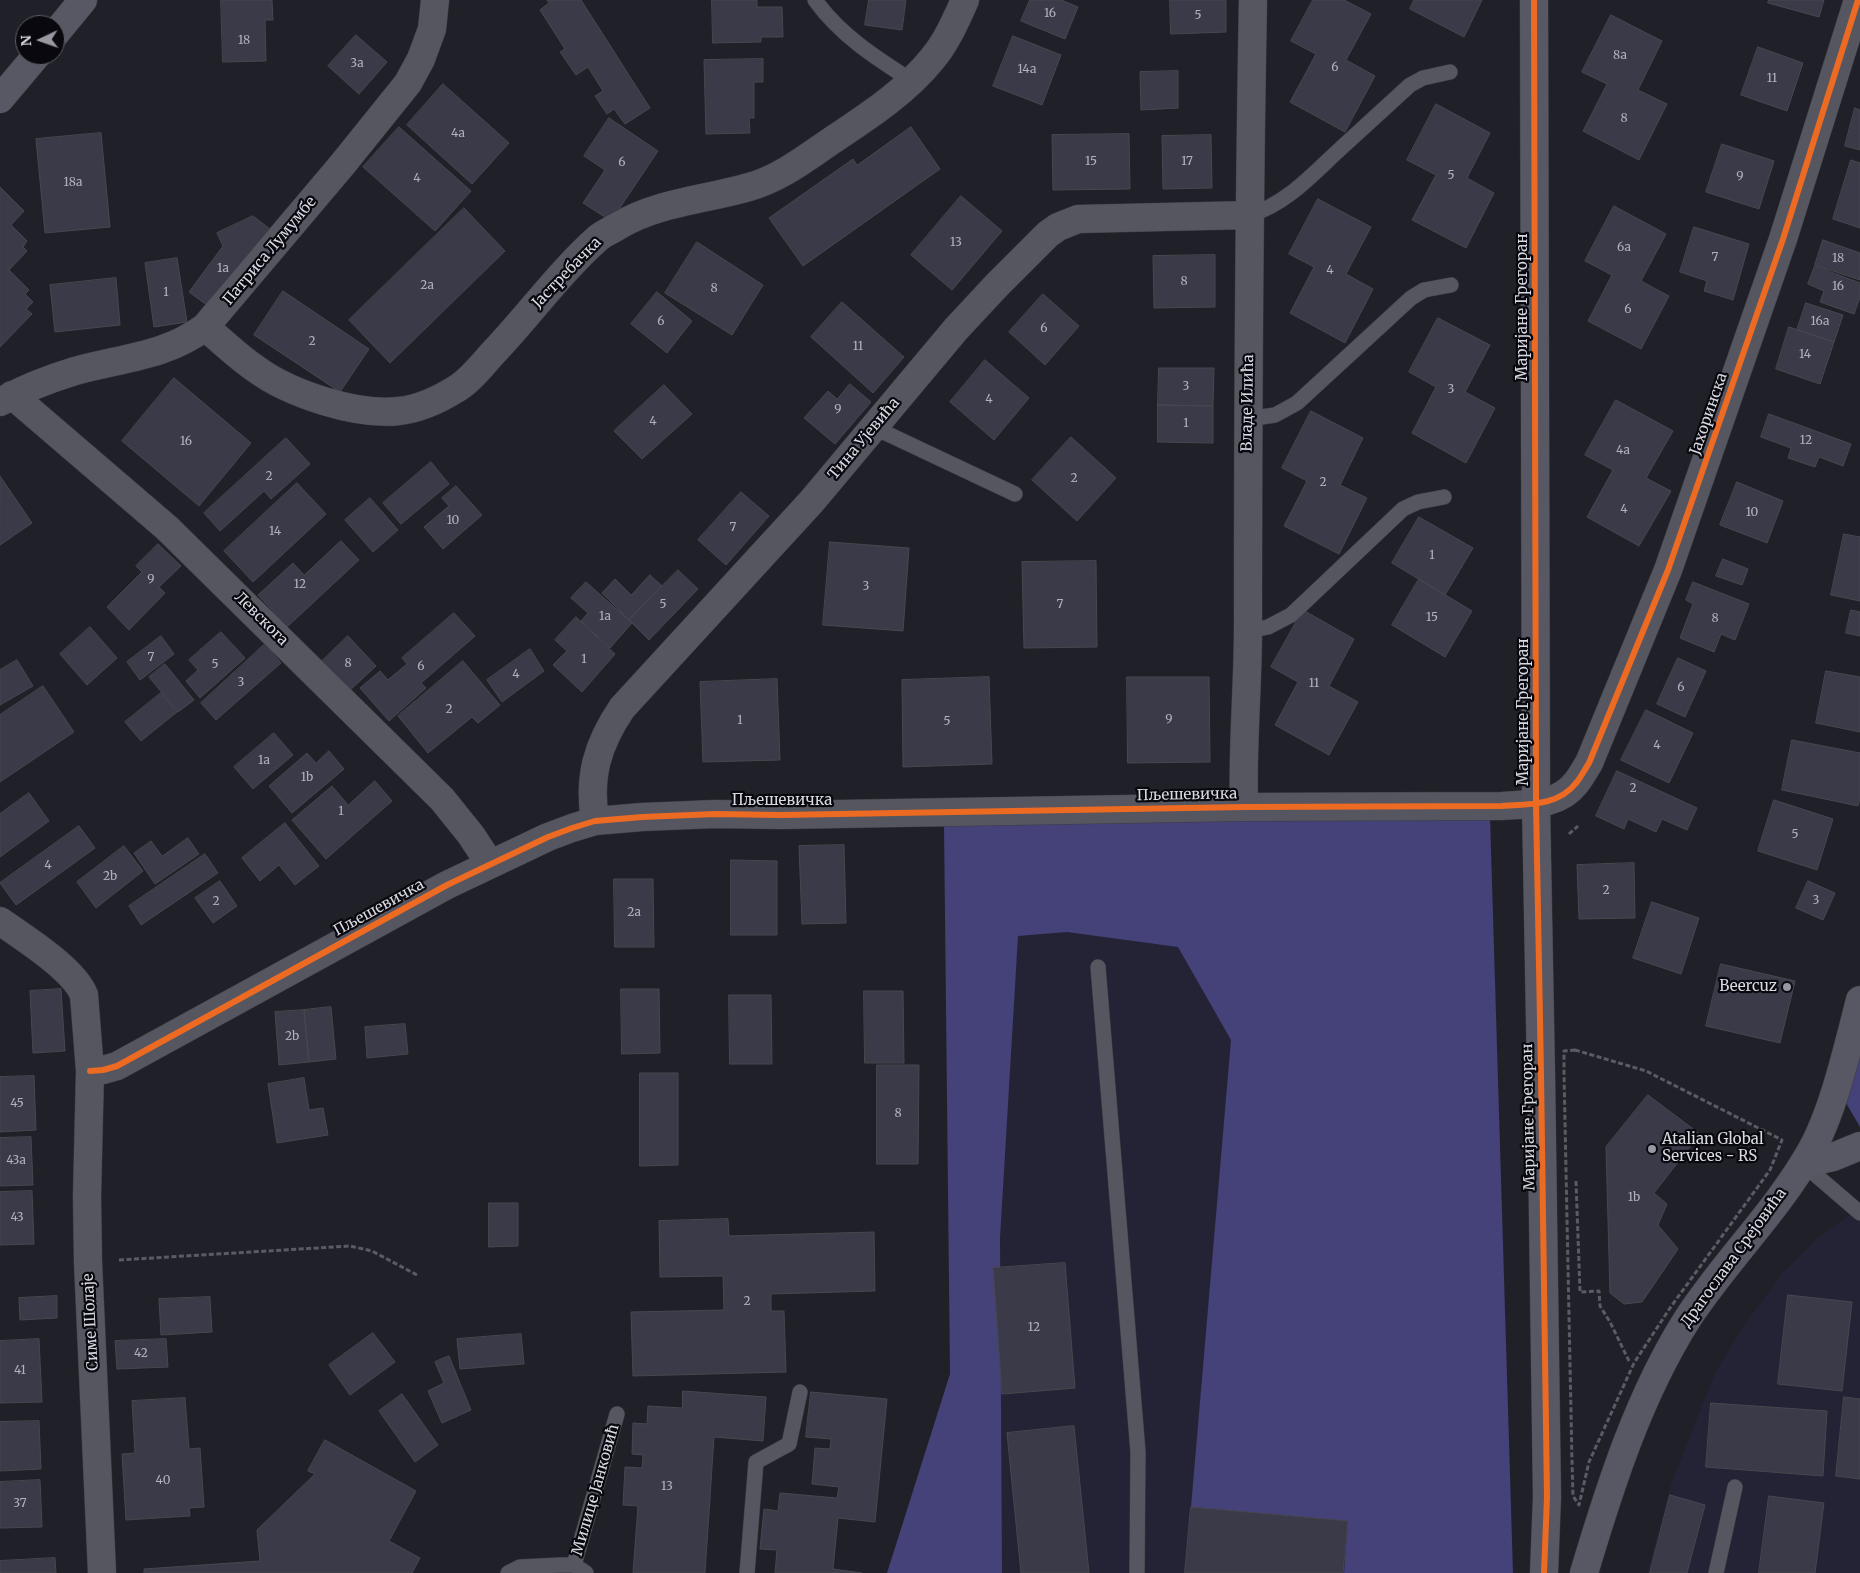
<!DOCTYPE html>
<html>
<head>
<meta charset="utf-8">
<style>
  body { margin:0 }
  #map { position:relative; width:1860px; height:1573px; overflow:hidden; background:#202028; font-family:Merriweather,serif }
  canvas { display:block }
  .north { position:absolute; left:15px; top:15px; width:50px; height:50px; box-sizing:border-box; background:#08080e; border:1px solid #5c5c63; border-radius:50%; rotate:267deg; font-size:14px; font-weight:700; line-height:20px; text-align:center; color:#d9d9e3 }
  .north::after { content:''; display:block; margin:auto; width:18px; height:22px; background:#9898a2; clip-path:polygon(50% 0,100% 100%,50% 72%,0 100%) }
</style>
</head>
<body>
<div id="map">
<canvas width="1860" height="1573"></canvas>
<div class="north">N</div>
</div>
<script>
const ctx = document.querySelector('canvas').getContext('2d');
ctx.lineJoin = 'round';
function fillPath(path, color) { ctx.fillStyle = color; ctx.fill(path, 'evenodd'); }
function strokePath(path, color, width, dash) { ctx.strokeStyle = color; ctx.lineWidth = width; ctx.lineCap = dash ? 'butt' : 'round'; ctx.setLineDash(dash || []); ctx.stroke(path); }
function label(font, color, halo, rows, align = 'center') {
  ctx.font = font + ' Merriweather,serif'; ctx.lineWidth = 4.5; ctx.setLineDash([]); ctx.textBaseline = 'middle'; ctx.strokeStyle = halo; ctx.fillStyle = color; for (const [text, x, y, turn = 0] of rows) {
    ctx.save(); ctx.translate(x, y); ctx.rotate((+turn || 0) * Math.PI / 180); ctx.textAlign = isNaN(turn) ? turn : align; if (halo) ctx.strokeText(text, 0, 0); ctx.fillText(text, 0, 0); ctx.restore();
  }
}
fillPath(new Path2D(`
  M987 908 1475 952 1499 1573H971Z
  M1860 1207V1573H1647L1670 1488 1710 1385 1720 1364 1748 1320 1782 1274 1818 1238Z`), '#242336');
fillPath(new Path2D(`
  M1490 817 1513 1573H1344L1348 1521 1191 1507 1231 1040 1178 947 1067 932 1018 936 1000 1238 1002 1573H887L950 1374 944 825Z
  M1860 1035V1127L1842 1096Z`), '#454179');
const building = new Path2D(`
  M221 0H272L273 20H265L266 61 223 62Z
  M547 0H581L650 108 625 124 614 109 607 114 595 96 603 91 588 67 576 75 560 52 565 49 540 10 549 3Z
  M712 0H757V7H782L783 37H761V42L713 43Z
  M869 0H906L902 30 865 25Z
  M1030 0H1061L1078 7 1065 39 1021 21Z
  M1170 0H1226V32L1171 34Z
  M1313 0H1344L1371 14 1346 60 1375 76 1345 132 1290 102 1316 54 1291 41Z
  M1414 0H1482L1464 37 1410 9Z
  M1769 0H1824L1819 17 1768 3Z
  M1611 15 1662 41 1638 90 1667 104 1639 160 1583 131 1607 84 1582 72Z
  M356 35 387 62 359 94 328 66Z
  M1013 36 1061 55 1042 105 993 86Z
  M1758 47 1803 63 1787 111 1741 95Z
  M763 59V82H754V118H749L750 133 706 134 704 60Z
  M1178 71V108L1141 110 1140 72Z
  M443 84 509 143 472 184 407 125Z
  M1436 104 1490 133 1467 178 1494 193 1466 248 1412 220 1436 175 1407 160Z
  M1855 108 1860 110V150L1845 146Z
  M609 118 658 151 611 221 583 203 605 170 584 156Z
  M399 127 471 191 435 231 363 167Z
  M911 127 940 169 803 266 769 218 853 159 857 165Z
  M101 133 110 227 45 233 36 139Z
  M1129 134 1130 189 1053 190 1052 135Z
  M1211 135 1212 188 1163 189 1162 136Z
  M1722 144 1774 161 1759 209 1706 192Z
  M1851 160 1860 163V228L1833 219Z
  M0 187 24 211 11 225 27 241 23 247 27 251 9 270 29 290 25 294 33 302 26 309 32 314 0 347Z
  M961 196 1002 231 952 290 911 255Z
  M1318 199 1371 227 1346 274 1373 289 1345 343 1290 313 1314 267 1289 254Z
  M1614 206 1666 234 1641 281 1669 296 1641 349 1588 321 1612 275 1585 261Z
  M464 208 505 251 390 363 349 320Z
  M253 216 270 229 211 308 189 292 223 246 217 233Z
  M1694 227 1749 244 1733 300 1704 291 1707 281 1680 272Z
  M1823 240 1860 253V280L1815 265Z
  M697 242 763 285 732 335 665 293Z
  M1215 255V307L1154 308 1153 256Z
  M177 258 187 322 154 327 145 263Z
  M1815 266 1860 283V297L1854 314 1820 302 1824 291 1808 284Z
  M116 278 120 325 55 332 50 285Z
  M283 291 369 349 340 392 254 335Z
  M657 292 692 321 667 353 631 324Z
  M1043 294 1079 326 1045 365 1009 332Z
  M842 302 904 357 873 393 811 337Z
  M1806 303 1843 315 1834 342 1797 330Z
  M1438 318 1490 345 1465 392 1495 408 1466 463 1412 433 1436 387 1409 372Z
  M1789 327 1834 342 1820 384 1776 369Z
  M985 360 1029 398 994 440 950 402Z
  M1159 368H1214L1213 406 1158 405Z
  M174 378 251 443 199 506 122 441Z
  M850 384 871 402 835 444 804 418 828 391 837 399Z
  M664 385 692 414 642 459 614 431Z
  M1616 400 1673 431 1646 478 1671 491 1639 546 1587 517 1613 470 1585 455Z
  M1158 405 1213 406V443L1158 442Z
  M1311 411 1363 438 1340 485 1367 498 1339 554 1284 526 1307 481 1282 468Z
  M1769 414 1851 444 1843 466 1819 457 1815 467 1788 458 1791 448 1761 437Z
  M1071 437 1116 478 1077 521 1032 480Z
  M286 438 310 464 271 499 264 491 220 531 204 513Z
  M431 462 449 484 401 524 383 503Z
  M0 476 32 523 0 545Z
  M1737 482 1783 501 1767 543 1720 525Z
  M297 483 326 514 253 582 224 551Z
  M456 486 482 515 443 549 424 527 449 506 442 498Z
  M741 492 769 516 726 565 698 540Z
  M370 498 398 530 373 552 345 520Z
  M1419 517 1473 548 1445 595 1392 563Z
  M1844 534 1860 537V601L1831 595Z
  M341 541 359 560 287 627 258 595 293 563 304 575Z
  M830 542 909 548 903 631 823 625Z
  M158 544 181 566 159 587 165 593 129 630 107 607 142 572 136 566Z
  M1723 559 1748 569 1742 585 1716 576Z
  M1096 561 1097 647 1024 648 1022 562Z
  M678 570 698 589 649 640 629 620Z
  M650 575 662 586 629 620 602 593 615 579 631 595Z
  M1419 579 1472 611 1445 657 1392 625Z
  M586 582 632 623 610 648 581 621 588 613 571 598Z
  M1693 582 1749 604 1735 640 1721 634 1714 652 1680 638 1693 604 1686 600Z
  M1303 610 1354 639 1329 686 1358 702 1329 755 1275 725 1298 682 1271 667Z
  M1851 610 1860 612V636L1846 633Z
  M454 613 475 636 421 683 426 688 389 721 360 688 380 671 388 680 407 664 402 658Z
  M576 617 615 654 582 692 553 665 567 651 555 640Z
  M90 627 117 658 87 685 60 654Z
  M221 632 245 658 200 698 186 681 198 670 189 660Z
  M161 636 174 654 140 680 127 662Z
  M348 636 376 666 348 692 320 663Z
  M265 644 281 663 216 720 201 703Z
  M530 649 544 671 502 702 487 680Z
  M1678 658 1706 671 1685 717 1657 704Z
  M17 660 33 686 0 705V670Z
  M463 661 500 705 478 723 472 717 428 753 398 716Z
  M165 664 194 700 178 712 149 677Z
  M1826 671 1860 677V732L1816 723Z
  M989 677 992 764 903 767 902 680Z
  M1127 677H1209L1210 762 1128 763Z
  M777 679 780 760 703 762 700 682Z
  M43 686 74 732 0 782V715Z
  M161 693 177 712 141 741 125 722Z
  M1646 710 1693 733 1669 783 1621 760Z
  M274 733 293 755 253 789 234 767Z
  M1792 740 1860 753V798L1858 806 1782 790Z
  M329 751 344 769 292 813 269 786 307 753 316 763Z
  M1617 771 1697 808 1687 830 1662 819 1656 832 1628 819 1624 829 1596 816Z
  M375 781 392 801 326 859 292 820 332 786 348 805Z
  M29 793 49 821 0 857V814Z
  M1774 800 1833 819 1817 870 1758 851Z
  M285 823 319 866 295 885 279 865 260 881 242 858Z
  M79 826 95 848 16 905 0 883Z
  M188 838 199 854 155 884 134 853 151 841 162 856Z
  M844 845 846 923 802 924 799 846Z
  M124 846 143 871 96 908 77 882Z
  M205 854 218 873 141 925 129 906Z
  M731 860 777 861V935H731Z
  M1634 863 1635 918 1579 919 1577 865Z
  M614 879H653L654 947H615Z
  M220 881 237 906 213 923 195 898Z
  M1808 881 1835 893 1823 920 1796 908Z
  M1652 902 1699 918 1681 974 1633 958Z
  M1721 964 1795 981 1780 1043 1706 1026Z
  M61 989 65 1051 33 1053 30 991Z
  M621 989H659L660 1053 622 1054Z
  M864 991H903L904 1063H865Z
  M729 995H771L772 1064H730Z
  M331 1007 336 1059 309 1062 304 1010Z
  M304 1010 309 1062 279 1065 275 1012Z
  M405 1024 408 1054 367 1058 365 1027Z
  M877 1065H919L918 1164H877Z
  M640 1073H678V1165L640 1166Z
  M34 1076 36 1130 0 1132V1077Z
  M304 1078 309 1110 323 1108 328 1135 277 1143 268 1084Z
  M1648 1095 1700 1134 1654 1193 1667 1204 1658 1225 1678 1249 1642 1302 1624 1304 1610 1293 1606 1147Z
  M31 1137 33 1185 0 1186V1138Z
  M32 1191 34 1244 0 1245V1192Z
  M489 1203H518V1246L489 1247Z
  M728 1219 729 1236 874 1232 875 1291 771 1294V1311H784L786 1372 633 1376 631 1312 724 1310 723 1276 660 1277 659 1221Z
  M1065 1263 1075 1388 1002 1394 993 1268Z
  M1788 1295 1852 1302 1842 1391 1778 1384Z
  M57 1296V1318L20 1320 19 1298Z
  M210 1297 212 1332 161 1335 159 1299Z
  M373 1333 395 1362 350 1395 329 1365Z
  M521 1334 524 1364 460 1369 457 1339Z
  M39 1339 42 1402 0 1403V1341Z
  M166 1339 168 1367 117 1369 115 1341Z
  M449 1356 471 1410 442 1423 428 1391 444 1383 435 1362Z
  M683 1391 766 1397 763 1441 714 1437 705 1573H633L638 1506 623 1505 625 1467 642 1468 643 1455 632 1454 633 1423 647 1424 648 1406 682 1408Z
  M811 1392 887 1399 875 1522 838 1518 833 1569 862 1573H775L777 1550 760 1549 764 1509 778 1511 780 1493 837 1498 839 1487 812 1484 815 1448 830 1449 831 1439 806 1437Z
  M402 1394 438 1445 415 1462 379 1411Z
  M1844 1397 1860 1399V1479L1836 1476Z
  M185 1398 189 1449 200 1448 204 1507 189 1508 190 1516 126 1520 122 1454 135 1453 132 1401Z
  M1711 1403 1827 1411 1823 1476 1706 1467Z
  M39 1421 41 1469 0 1471V1422Z
  M1074 1426 1089 1573H1021L1007 1433Z
  M325 1440 416 1491 389 1541 420 1558 412 1573H144V1569L260 1561 257 1530 315 1474 308 1471Z
  M40 1480 42 1527 0 1528V1482Z
  M1670 1495 1705 1505 1687 1573H1650Z
  M1769 1496 1824 1503 1815 1573H1759Z
  M1191 1507 1348 1521 1343 1573H1185Z
  M55 1558 56 1573H0V1561Z`);
fillPath(building, '#3b3a49');
strokePath(building, '#47474e', 1);
const lane = new Path2D(`
  M815 0C840 35 876 58 912 81
  M1250 215C1286 204 1312 175 1339 150 1363 128 1386 107 1410 85L1423 78 1450 72
  M1248 419 1275 415 1297 403 1411 298 1424 290 1451 285
  M873 427 1015 494
  M1248 631 1268 627 1291 615 1403 509 1418 502 1444 497
  M1098 967 1138 1452 1137 1573
  M1803 1164 1860 1213
  M574 1565 617 1414
  M508 1573 520 1567 561 1565H574L586 1573
  M747 1573 756 1462 789 1444 800 1392
  M1716 1573 1735 1487`);
const street = new Path2D(`
  M205 327C222 341 238 357 256 369 290 394 357 416 399 411 418 409 440 399 456 389 470 381 482 365 493 353 529 315 559 273 598 238 604 233 612 230 618 226 659 202 704 200 749 187 779 179 806 158 831 141 867 117 906 92 933 58 947 41 956 20 965 0
  M12 395 167 528 442 799 471 835 490 864
  M0 402C23 389 49 379 75 371 121 358 165 357 205 327L342 165 408 83 421 59 432 29 435 0
  M1244 807C1242 747 1248 688 1248 628 1248 419 1249 209 1253 0
  M595 821C588 777 597 745 622 708L812 501 956 329 997 285 1048 234 1058 227 1078 219 1250 215
  M0 921C24 938 74 969 84 995L90 1071 87 1196 88 1262 102 1573
  M90 1071 103 1070 117 1066 447 885 548 837 572 828 595 821 642 817 715 814 781 815 1244 807 1502 806C1529 804 1558 806 1576 783 1581 777 1585 769 1589 763L1668 570 1783 239 1858 0`);
const secondary = new Path2D(`
  M1534 0 1536 804 1541 1074 1547 1497 1544 1573
  M55 34 83 0
  M0 99 37 55
  M1803 1164 1833 1157 1860 1146
  M1584 1573C1610 1486 1639 1395 1688 1318 1726 1260 1777 1211 1811 1151 1834 1110 1848 1046 1860 1000`);
strokePath(lane, '#3b3b41', 16);
strokePath(street, '#3b3b41', 29);
strokePath(secondary, '#3b3b41', 29);
strokePath(new Path2D(`
  M1569 834 1578 826
  M1575 1050 1646 1071 1782 1140 1770 1170 1670 1308 1634 1363 1589 1462 1579 1505 1573 1496 1572 1461 1564 1073V1051Z
  M1576 1181 1580 1292 1599 1291 1600 1306 1610 1322 1629 1361
  M119 1260 350 1246 372 1251 417 1275`), '#5b5b64', 3, [5, 2.5]);
strokePath(lane, '#565660', 15);
strokePath(street, '#565660', 28);
strokePath(secondary, '#585864', 28);
strokePath(new Path2D(`
  M1534 0 1536 804 1541 1074 1547 1497 1544 1573
  M90 1071 103 1070 117 1066 447 885 548 837 572 828 595 821 642 817 715 814 781 815 1244 807 1502 806C1529 804 1558 806 1576 783 1581 777 1585 769 1589 763L1668 570 1783 239 1858 0`), '#ed6a23', 6);
for (const [x, y, r, color] of [
  [1787,987,5,"#9898a2"],
  [1652,1149,5,"#9898a2"]
]) { const dot = new Path2D(); dot.arc(x, y, r, 0, 2 * Math.PI); ctx.fillStyle = color; ctx.fill(dot); strokePath(dot, '#08080e', 2); }
label('12px', '#b2b1bc', null, [
  ["16",1050,14],
  ["5",1198,16],
  ["18",244,41],
  ["8a",1620,56],
  ["3a",357,64],
  ["6",1335,68],
  ["14a",1027,70],
  ["11",1772,79],
  ["8",1624,119],
  ["4a",458,134],
  ["15",1091,162],
  ["17",1187,162],
  ["6",622,163],
  ["5",1451,176],
  ["9",1740,177],
  ["4",417,179],
  ["18a",73,183],
  ["13",956,243],
  ["6a",1624,248],
  ["7",1715,258],
  ["18",1838,259],
  ["1a",223,269],
  ["4",1330,271],
  ["8",1184,282],
  ["2a",427,286],
  ["16",1838,287],
  ["8",714,289],
  ["1",166,293],
  ["6",1628,310],
  ["6",661,322],
  ["16a",1820,322],
  ["6",1044,329],
  ["2",312,342],
  ["11",858,347],
  ["14",1805,355],
  ["3",1186,387],
  ["3",1451,390],
  ["4",989,400],
  ["9",838,410],
  ["4",653,422],
  ["1",1186,424],
  ["12",1806,441],
  ["16",186,442],
  ["4a",1623,451],
  ["2",269,477],
  ["2",1074,479],
  ["2",1323,483],
  ["4",1624,510],
  ["10",1752,513],
  ["10",453,521],
  ["7",733,528],
  ["14",275,532],
  ["1",1432,556],
  ["9",151,580],
  ["12",300,585],
  ["3",866,587],
  ["5",663,605],
  ["7",1060,605],
  ["1a",605,617],
  ["15",1432,618],
  ["8",1715,619],
  ["7",151,658],
  ["1",584,660],
  ["8",348,664],
  ["5",215,665],
  ["6",421,667],
  ["4",516,675],
  ["3",241,683],
  ["11",1314,684],
  ["6",1681,688],
  ["2",449,710],
  ["9",1169,720],
  ["1",740,721],
  ["5",947,722],
  ["4",1657,746],
  ["1a",264,761],
  ["1b",307,778],
  ["2",1633,789],
  ["1",341,812],
  ["5",1795,835],
  ["4",48,866],
  ["2b",110,877],
  ["2",1606,891],
  ["3",1816,901],
  ["2",216,902],
  ["2a",634,913],
  ["2b",292,1037],
  ["45",17,1104],
  ["8",898,1114],
  ["43a",16,1161],
  ["1b",1634,1198],
  ["43",17,1218],
  ["2",747,1302],
  ["12",1034,1328],
  ["42",141,1354],
  ["41",20,1371],
  ["40",163,1481],
  ["13",667,1487],
  ["37",20,1504]
]);
label('15px', '#d9d9e3', '#08080e', [
  ["Патриса Лумумбе",270,251,-50],
  ["Јастребачка",567,273,-46],
  ["Маријане Грегоран",1523,307,-90],
  ["Владе Илића",1248,403,-89],
  ["Јахоринска",1709,414,-71],
  ["Тина Ујевића",864,439,-50],
  ["Левскога",261,619,45],
  ["Маријане Грегоран",1524,712,-90],
  ["Пљешевичка",1187,795,-1],
  ["Пљешевичка",782,801],
  ["Пљешевичка",379,908,-29],
  ["Маријане Грегоран",1529,1117,-91],
  ["Драгослава Срејовића",1734,1258,-54],
  ["Симе Шолаје",91,1322,-93],
  ["Милице Јанковић",596,1490,-74]
]);
label('15px', '#d9d9e3', '#08080e', [
  ["Beercuz",1777,987],
  ["Atalian Global",1662,1140,"left"],
  ["Services - RS",1662,1157,"left"]
], 'right');
</script>
</body>
</html>
